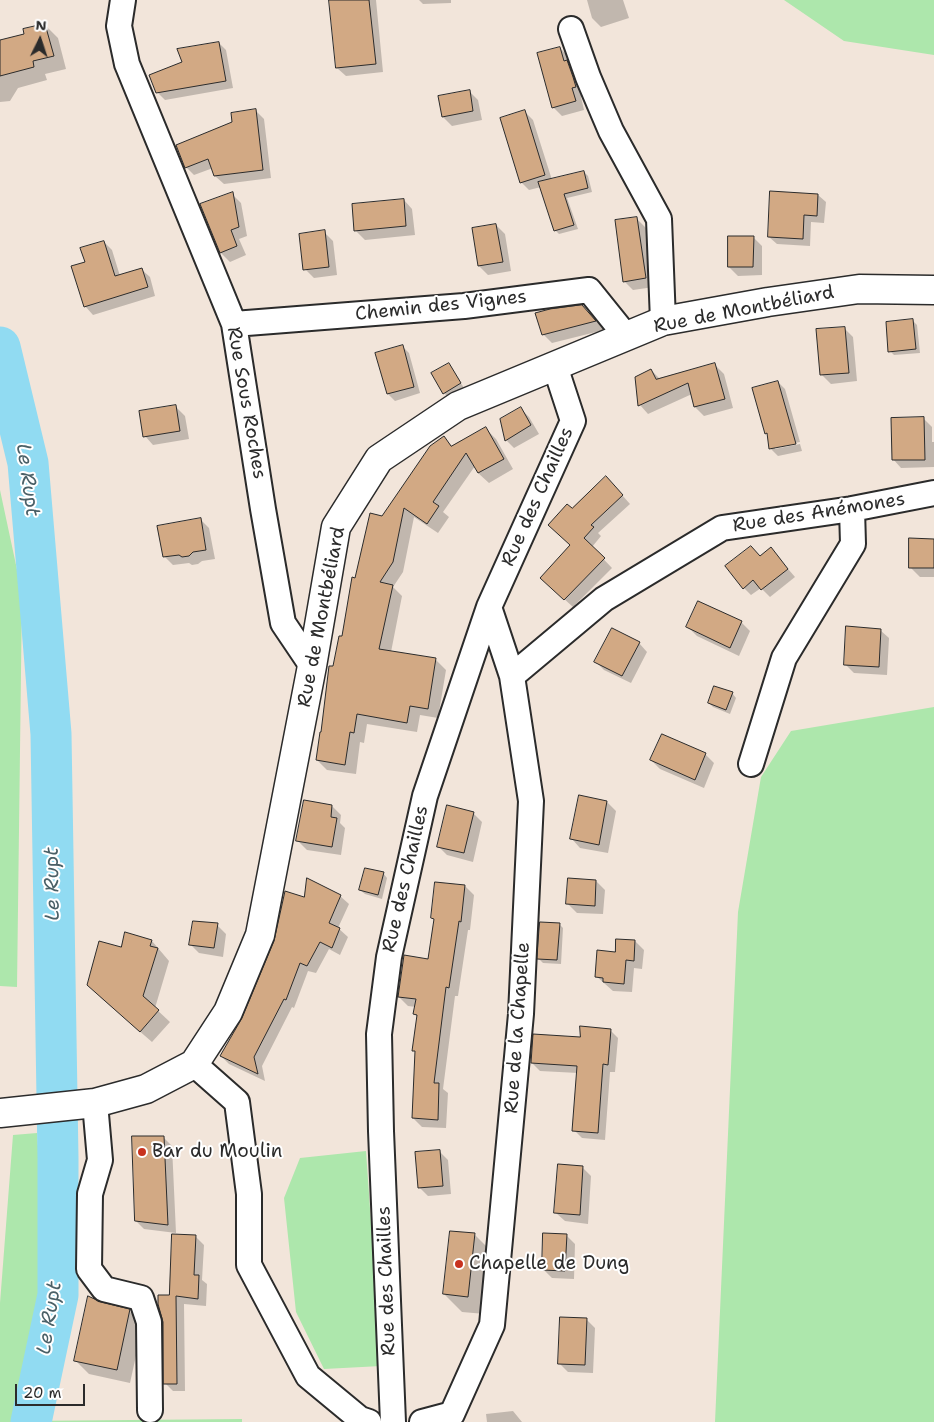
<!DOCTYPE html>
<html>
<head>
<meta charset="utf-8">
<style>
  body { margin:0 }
  #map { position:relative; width:934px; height:1422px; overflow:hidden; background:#f2e5da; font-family:"Shantell Sans",sans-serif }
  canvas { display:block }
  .north { position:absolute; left:15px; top:15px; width:50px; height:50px; -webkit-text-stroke:4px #fff; paint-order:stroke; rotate:4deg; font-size:14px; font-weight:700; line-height:20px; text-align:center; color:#2b2b2b }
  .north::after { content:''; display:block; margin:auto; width:18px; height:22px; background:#2b2b2b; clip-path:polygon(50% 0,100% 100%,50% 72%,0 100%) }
  .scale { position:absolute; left:15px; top:1384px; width:70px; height:22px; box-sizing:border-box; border:2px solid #2b2b2b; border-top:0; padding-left:6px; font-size:15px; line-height:18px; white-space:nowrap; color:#2b2b2b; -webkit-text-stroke:4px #fff; paint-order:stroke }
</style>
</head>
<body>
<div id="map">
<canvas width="934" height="1422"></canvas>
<div class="north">N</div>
<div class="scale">20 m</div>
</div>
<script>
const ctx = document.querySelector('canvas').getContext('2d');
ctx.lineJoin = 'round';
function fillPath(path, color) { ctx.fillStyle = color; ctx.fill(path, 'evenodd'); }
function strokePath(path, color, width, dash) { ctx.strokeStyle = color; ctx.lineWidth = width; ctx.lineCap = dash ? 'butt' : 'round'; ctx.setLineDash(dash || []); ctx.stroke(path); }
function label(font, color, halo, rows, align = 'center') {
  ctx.font = font + ' "Shantell Sans",sans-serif'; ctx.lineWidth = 4; ctx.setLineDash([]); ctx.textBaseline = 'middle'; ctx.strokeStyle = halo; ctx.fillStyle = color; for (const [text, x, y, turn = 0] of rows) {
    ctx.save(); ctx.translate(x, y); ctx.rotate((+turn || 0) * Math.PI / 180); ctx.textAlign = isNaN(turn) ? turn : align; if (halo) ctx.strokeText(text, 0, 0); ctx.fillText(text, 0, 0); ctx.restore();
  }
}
fillPath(new Path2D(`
  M784 0H934V55L844 41Z
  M0 490 22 593 17 987 0 986Z
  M934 707V1422H715L738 912 761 777 791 731Z
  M37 1133 46 1257 40 1304 29 1365 13 1422H0V1303L13 1135Z
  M366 1151 381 1366 324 1369 296 1312 284 1198 300 1158Z
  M242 1419V1422H21V1421Z`), '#ade7ac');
fillPath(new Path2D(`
  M330 0H376L383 72 346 76 337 68Z
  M419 0H451V3L423 4Z
  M587 0H623L629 18 601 27 592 18Z
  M45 25 58 38 66 69 45 74 47 80 18 88 10 101 0 102V42L26 35Z
  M219 43 226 50 233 88 165 100 157 92Z
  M560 48 569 57 571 65 576 70 584 96 581 97 584 110 562 116 553 107Z
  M469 91 478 100 482 120 452 126 443 117Z
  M256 111 264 119 271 178 224 184 215 176 213 168 194 175 186 167 233 123Z
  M525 112 533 120 552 180 584 172 588 176 592 192 567 198 578 229 559 234 555 230 541 187 529 190 521 182Z
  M232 194 241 203 247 236 239 239 246 255 230 262 221 253 201 205Z
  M818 195 826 202 824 223 811 222 810 246 777 244 769 237Z
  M404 200 412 209 415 235 365 240 356 231Z
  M637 219 646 228 654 287 633 290 624 281Z
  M496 225 505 234 511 271 488 275 479 266Z
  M324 232 333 241 337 275 314 278 305 269Z
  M753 237 762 246V275L738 276 729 267Z
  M104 242 112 250 120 276 141 269 150 277 155 296 93 315 85 306 86 262Z
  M583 306 604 330 552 343 543 334Z
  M913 321 917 325 920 353 894 355 890 351Z
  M844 328 853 337 857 381 831 384 822 375Z
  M402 346 409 353 420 393 395 401 388 394 377 354Z
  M449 364 464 388 448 397 444 393Z
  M715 365 724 374 733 408 704 416 695 407 692 394 648 414 640 405 651 370 660 379Z
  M778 382 785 389 800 442 775 447V449L800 444 802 451 778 456 771 449 769 436 766 433Z
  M176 407 185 416 189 439 153 445 145 436Z
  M521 409 529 417 539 434 514 448 506 440Z
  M924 419 932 427V442H934V467L901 468 893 459Z
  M486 429 496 439 513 469 489 483 478 473 475 466 443 512 449 517 438 533 414 517 403 572 393 587 402 596 391 652 436 660 446 670 438 718 420 715 417 732 367 724 364 743 360 742 356 774 327 770 317 760 334 668 356 579 383 518 444 438 453 447Z
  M614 486 630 504 598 533 601 536 592 547 612 568 573 607 550 586 571 545 572 510Z
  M200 519 209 528 215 559 202 561 198 564 192 565 189 563 173 565 164 556Z
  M934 540V577H920L911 568Z
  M771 549 795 577 770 597 761 588 751 595 744 588 760 557Z
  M741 622 750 631 739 656 697 636 688 627Z
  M880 630 889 638 887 675 854 673 845 664Z
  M639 643 647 652 631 683 604 670 596 662Z
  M732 693 736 698 730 714 713 707 709 703Z
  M705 754 714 763 704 788 660 769 651 760Z
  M580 797 607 802 616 811 608 853 580 848 572 839Z
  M332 806 341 815 340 823 345 828 341 855 307 850 298 841Z
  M473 813 482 822 473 862 447 855 438 846Z
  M383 873 387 878 382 899 365 894 360 890Z
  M596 881 605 890 603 914 577 913 568 904Z
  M465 886 474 895 470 930H468L458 996H455L443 1089 448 1093 446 1128 422 1127 413 1118 416 1053 414 1050 418 1017 415 1014 416 1007 408 1006 399 997 429 961 435 920 433 918Z
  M340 896 349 904 338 928 348 937 340 955 329 949 316 973 308 971 294 1008 292 1007 262 1066 265 1081 229 1064 221 1056 244 1019 305 898Z
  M194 921 217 925 226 934 223 957 199 953 190 944Z
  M559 924 563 928 561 964 543 963 539 959Z
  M152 941 169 961 155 1008 170 1022 152 1042 100 997 122 948Z
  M635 941 644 950 642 969 634 968 632 992 613 991 596 976 616 953Z
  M610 1030 618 1038 615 1072H610L605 1140 582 1138 574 1130 578 1073 540 1071 532 1063 581 1038Z
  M164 1138 172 1146 176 1233 144 1229 136 1221Z
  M439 1151 448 1160 451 1194 428 1196 419 1187Z
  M582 1167 591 1176 588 1224 565 1221 556 1213Z
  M475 1235 492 1252 485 1314 462 1312 444 1294Z
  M566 1235 575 1244 574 1279 552 1278 543 1269Z
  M195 1236 204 1245 202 1280 207 1284 206 1306 184 1304 185 1391H173L165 1383 171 1296Z
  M100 1304 129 1311 143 1324 130 1383 89 1374 75 1360Z
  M586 1319 595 1328 593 1373 568 1372 559 1363Z
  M513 1411 522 1422H487L486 1414Z`), '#0003');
strokePath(new Path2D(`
  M0 347 28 463 51 734 58 1158V1295L31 1422`), '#91dbf2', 41);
const building = new Path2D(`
  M329 0H369L376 64 336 68Z
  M45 24 54 56 33 61 34 67 0 76V40L24 34 23 29Z
  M219 42 226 81 156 93 149 75 182 62 177 49Z
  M560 47 564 61 567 60 573 77 576 87 572 88 576 101 552 108 537 53Z
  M470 90 473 111 442 117 438 96Z
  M256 109 263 170 214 176 208 159 185 168 176 145 232 122 231 113Z
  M525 110 545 175 520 183 500 118Z
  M584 171 588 188 564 194 574 225 554 231 538 182Z
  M770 191 818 194 817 216 804 215 803 239 768 237Z
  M233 192 239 227 231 230 237 246 220 253 200 204Z
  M404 199 406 226 354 231 352 204Z
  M637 217 646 278 623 282 615 220Z
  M496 224 503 262 478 266 472 228Z
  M325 230 329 267 303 270 299 234Z
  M728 236H754L753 267H728Z
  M104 241 115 276 142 268 148 287 84 307 71 266 85 262 80 248Z
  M582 305 596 321 542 335 535 313 550 309Z
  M913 319 916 349 888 352 886 322Z
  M845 327 849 373 820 375 816 329Z
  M403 345 414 387 387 394 375 353Z
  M449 363 461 383 443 394 431 373Z
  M715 363 725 399 694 407 688 383 638 406 635 377 651 369 656 379Z
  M778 381 796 444 769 449 767 433 765 434 752 388Z
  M176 405 180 431 143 437 139 411Z
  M521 407 531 425 505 441 500 419Z
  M924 417 925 460H892L891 418Z
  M486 427 504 459 478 473 466 453 433 502 439 506 427 524 404 508 393 562 380 582 393 585 379 649 436 658 428 709 410 706 407 723 357 714 354 733 350 732 345 765 316 760 320 732H321L329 666H333L339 636H342L352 577 355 578 370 513 382 516 430 446 444 436 451 446Z
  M606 476 623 495 591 525 594 527 584 538 605 558 564 600 540 578 570 545 548 525 567 504 572 508Z
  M201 518 206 550 193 552 189 556 182 557 179 555 163 557 157 526Z
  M909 538 934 539V568H909Z
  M751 546 760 556 771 547 788 569 761 590 753 580 743 589 725 566Z
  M698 601 742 621 730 648 686 627Z
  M846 626 881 629 879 667 844 665Z
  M612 628 640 642 622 676 594 662Z
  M714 686 733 692 726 710 708 703Z
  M662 734 706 753 695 780 650 760Z
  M579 795 607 801 599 845 570 839Z
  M304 800 332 805 331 817 337 818 332 847 296 841Z
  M447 805 474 812 464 853 437 847Z
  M365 868 384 872 378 895 359 890Z
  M307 878 341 895 329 923 340 928 332 948 320 942 307 966 300 963 286 1000 284 999 254 1057 258 1074 220 1056 242 1018 274 941 285 891 304 897Z
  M568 878 596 880 595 906 566 904Z
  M435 882 465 885 461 922 459 921 449 988 446 987 434 1083H439L438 1120 412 1118 415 1051H412L417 1015 413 1014 416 999 398 997 404 955 428 959 434 919 431 918Z
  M193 921 218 923 214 948 189 945Z
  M540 922 560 923 557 960 537 959Z
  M125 932 152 940 150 946 158 948 143 996 159 1010 140 1032 87 985 99 941 121 947Z
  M616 939 635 940 634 961 626 960 624 984 603 982V978L595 977 597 950 615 952Z
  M580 1026 611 1029 608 1065 603 1064 598 1133 572 1131 577 1066 531 1063 533 1034 580 1037Z
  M132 1136H164L168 1225 135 1221Z
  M440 1150 443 1186 418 1188 415 1152Z
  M558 1164 583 1166 580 1215 554 1213Z
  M450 1231 475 1233 468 1297 443 1294Z
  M543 1233 567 1234 565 1271 542 1270Z
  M172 1234 196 1235 194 1275H199L198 1299 176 1296 177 1384H163V1322L158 1304V1295H169Z
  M88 1296 101 1302 130 1309 117 1370 74 1361Z
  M560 1317 587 1318 585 1365 558 1364Z`);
fillPath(building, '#d2a984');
strokePath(building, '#2b2b2b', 1);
const minor = new Path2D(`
  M123 0 119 26 127 64 234 324 263 509 283 623 312 666
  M571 29 588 77 611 131 659 219 663 321
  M234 324 464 306 589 290 626 336
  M512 676 604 599 722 528 852 509 934 493
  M751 764 784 658 853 544 852 509
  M194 1064 237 1102 249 1194V1265L308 1376 360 1419 369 1422
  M95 1103 100 1160 90 1194 89 1269 104 1289 141 1298 149 1322 150 1410
  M393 1422 381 1131 379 1034 389 957 425 796 489 607 573 421 555 366
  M422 1422 452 1414 492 1325 521 1014 531 801 512 676 489 607`);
const tertiary = new Path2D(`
  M0 1113 95 1103 146 1089 194 1064 228 1012 260 935 312 666 336 527 379 459 458 406 663 321 768 302 859 289 934 290`);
strokePath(minor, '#2b2b2b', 28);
strokePath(tertiary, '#2b2b2b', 31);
strokePath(minor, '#fff', 24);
strokePath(tertiary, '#fff', 28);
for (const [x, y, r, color] of [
  [142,1152,5,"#c8321e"],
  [459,1264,5,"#c8321e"]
]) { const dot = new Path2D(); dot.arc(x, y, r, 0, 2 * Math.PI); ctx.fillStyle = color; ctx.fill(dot); strokePath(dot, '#fff', 2); }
label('19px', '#2b2b2b', '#fff', [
  ["Chemin des Vignes",441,306,-6],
  ["Rue de Montbéliard",744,310,-11],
  ["Rue Sous Roches",246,403,80],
  ["Rue des Chailles",538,497,-66],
  ["Rue des Anémones",819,513,-9],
  ["Rue de Montbéliard",322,617,-79],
  ["Rue des Chailles",406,879,-77],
  ["Rue de la Chapelle",518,1028,-86],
  ["Rue des Chailles",387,1281,-92]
]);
label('19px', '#2b2b2b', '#fff', [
  ["Bar du Moulin",152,1152],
  ["Chapelle de Dung",469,1264]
], 'left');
label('italic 20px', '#4a6067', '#fff', [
  ["Le Rupt",27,480,82],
  ["Le Rupt",53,884,-91],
  ["Le Rupt",50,1318,-81]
]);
</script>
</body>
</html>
